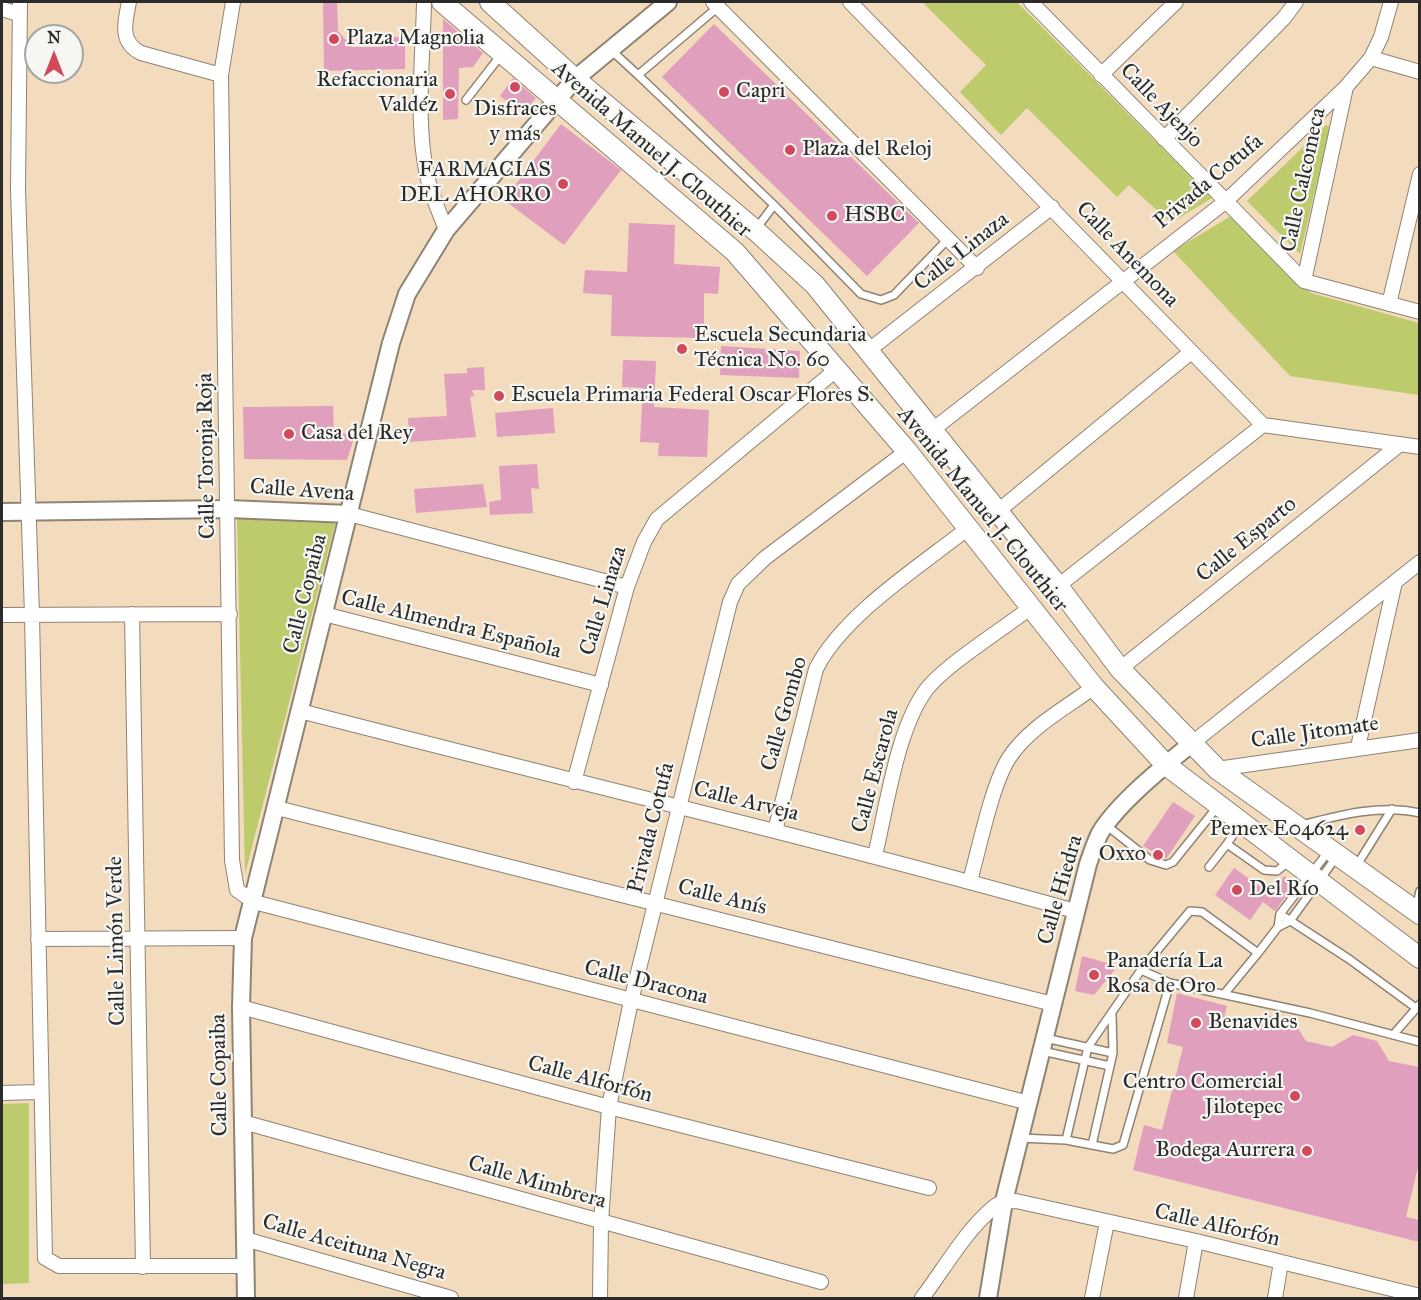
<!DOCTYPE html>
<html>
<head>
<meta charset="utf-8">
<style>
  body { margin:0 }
  #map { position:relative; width:1421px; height:1300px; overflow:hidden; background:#f3dbbd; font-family:"IM FELL Great Primer",serif }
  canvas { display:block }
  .frame { position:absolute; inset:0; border:3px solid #2b2b2b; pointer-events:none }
  .north { position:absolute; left:24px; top:24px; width:60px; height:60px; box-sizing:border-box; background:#f6f6f2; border:2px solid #a5a5a2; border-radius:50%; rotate:0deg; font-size:16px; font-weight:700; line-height:24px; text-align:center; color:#2b2b2b }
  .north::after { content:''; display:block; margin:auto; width:21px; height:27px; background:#d1495b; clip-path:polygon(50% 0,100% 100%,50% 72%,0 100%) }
</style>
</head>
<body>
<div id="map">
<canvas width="1421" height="1300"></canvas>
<div class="frame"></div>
<div class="north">N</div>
</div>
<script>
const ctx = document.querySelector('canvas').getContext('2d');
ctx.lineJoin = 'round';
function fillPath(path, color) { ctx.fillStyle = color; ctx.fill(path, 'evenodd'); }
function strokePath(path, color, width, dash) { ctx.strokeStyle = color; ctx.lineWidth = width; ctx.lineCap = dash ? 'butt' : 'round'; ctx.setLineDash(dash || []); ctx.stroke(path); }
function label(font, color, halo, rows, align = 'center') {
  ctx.font = font + ' "IM FELL Great Primer",serif'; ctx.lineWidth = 4.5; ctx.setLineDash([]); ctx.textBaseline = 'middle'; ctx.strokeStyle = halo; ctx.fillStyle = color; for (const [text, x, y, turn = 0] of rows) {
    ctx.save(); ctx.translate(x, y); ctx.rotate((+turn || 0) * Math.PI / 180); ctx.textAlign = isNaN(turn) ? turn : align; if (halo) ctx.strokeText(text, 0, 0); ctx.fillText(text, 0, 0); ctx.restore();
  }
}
fillPath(new Path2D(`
  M922 2H1017L1212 198 1171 223 1129 185 1117 197 1027 108 1001 135 960 92 986 65Z
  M1326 125 1330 127 1300 254 1247 201Z
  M1231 216 1311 293 1419 323V395L1290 376 1173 251Z
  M237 518 336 520 245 874Z
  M29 1103V1283L2 1284V1104Z`), '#bdcb6d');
fillPath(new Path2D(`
  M323 2H337L338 31 352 47H380V37H405V69L324 71Z
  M443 19 483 53 473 67 459 68 458 119 443 120Z
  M714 24 919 223 867 276 662 77Z
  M513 78 536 98 523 113 500 96Z
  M561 124 621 170 564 245 504 200Z
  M629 223 675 225 674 264 720 267 718 294 704 293V338L611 336 612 295 583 293 585 270 627 272Z
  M721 346 800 351 799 378 720 375Z
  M623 360 656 361 654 407 709 410 707 457 658 456 659 443 640 442 643 388 622 387Z
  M484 367 485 390H472L474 396 470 397 476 437 410 442 408 418 447 416 444 374 467 373V368Z
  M333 406 334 435 356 432 347 460 244 459 243 407Z
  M553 408 555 433 497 437 495 413Z
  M537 464 539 489 531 488 533 513 490 515 489 502 501 500 499 466Z
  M483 484 487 507 416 513 414 489Z
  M1173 802 1195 816 1166 859 1143 846Z
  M1234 868 1271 894 1284 876 1295 883 1275 911 1263 902 1250 920 1215 895Z
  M1082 956 1118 966 1094 995 1075 991Z
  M1177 993 1227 1006 1223 1022 1251 1028 1270 1016 1294 1022 1306 1041 1332 1047 1353 1035 1377 1041 1389 1061 1419 1067V1163L1406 1217 1419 1220V1242L1133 1170 1144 1125 1162 1130 1183 1047 1167 1043Z`), '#e09fbd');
const service = new Path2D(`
  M718 7 638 75 774 205 861 294 881 300 894 295 947 240
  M611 50 638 75
  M466 100 501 55
  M756 229 774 205
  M1241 823 1227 844 1264 870 1277 871 1288 862
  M1106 825 1150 860 1166 865 1173 862 1218 806
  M1302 825C1340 815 1381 804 1420 813
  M1357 865 1392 809
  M1209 867 1227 844
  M1416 909 1420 891
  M1280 914 1349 959 1416 1008
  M1278 927 1280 914 1328 852
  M1258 953 1278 927 1290 921 1337 856
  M1141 970 1170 983 1310 1013 1420 1042
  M1393 1035 1420 1004
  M1045 1038 1113 1053
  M1042 1051 1110 1066
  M1020 1138 1066 1140 1113 1149 1123 1145 1170 983
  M1066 1140 1088 1047 1141 970 1190 911 1202 912 1258 953 1225 993
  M1092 1145 1113 1053 1112 1015`);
const minor = new Path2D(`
  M20 2 18 189 32 615 45 1258 59 1266H246
  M129 2C125 22 119 42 141 53L221 75
  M233 2 221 75 232 860 237 890 254 902 1029 1103
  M424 2C423 59 414 131 430 187 434 201 441 216 446 230
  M713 2 977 268
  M850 2 1263 425 1420 447
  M1031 2 1304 281 1420 312
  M2 9 18 14
  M1371 58 1420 72
  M1101 75 1176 2
  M1164 139 1284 18 1296 2
  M1304 281 1346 87
  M1389 304 1420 174
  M869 350 1052 207
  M931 431 1225 202 1346 87 1371 58 1381 37 1391 2
  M997 512 1191 352
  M349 514 627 587
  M1058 586 1263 425
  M132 614 143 1267
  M324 614 601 685
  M2 615 230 614
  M1120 669 1399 445
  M300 711C559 778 818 839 1075 911
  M1191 744 1420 562
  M1358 747 1395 582
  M1217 769 1420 740
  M574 782 627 587 644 542 657 519 836 370
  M277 808 1053 1004
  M775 831 816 669C842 616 920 566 967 529
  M875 855C887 806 897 729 926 690 945 665 1003 629 1030 608
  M970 881C979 849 992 784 1009 758 1028 728 1066 708 1094 687
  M38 939 243 938
  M241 1007 609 1107 929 1188
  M2 1093 40 1092
  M243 1122 821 1282
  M245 1239 451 1298
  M600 1298 601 1222 609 1107 631 1001 730 602 738 584 765 558 907 451
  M922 1298C944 1269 965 1231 994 1207 1001 1201 1007 1201 1016 1201L1196 1241 1420 1296
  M1092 1298 1107 1222
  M1186 1298 1196 1241
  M1275 1298 1281 1262`);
const tertiary = new Path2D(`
  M2 512 229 509 349 514
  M246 1298 241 1007 243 938 391 343 407 294 446 230 575 79 668 2
  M988 1298 1004 1201 1088 864C1092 853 1095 843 1100 833 1118 803 1163 767 1191 744`);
const secondary = new Path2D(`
  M442 2 735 252 907 451 1094 687 1166 765 1420 958
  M490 2 575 79 755 230 815 285 1058 586 1120 669 1217 769 1420 914`);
strokePath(service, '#8f8374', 10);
strokePath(minor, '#8f8374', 16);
strokePath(tertiary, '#8f8374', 20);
strokePath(secondary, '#8f8374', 22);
strokePath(service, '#fff', 7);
strokePath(minor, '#fff', 14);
strokePath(tertiary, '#fff', 16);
strokePath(secondary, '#fff', 20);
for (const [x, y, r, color] of [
  [334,39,6,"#d1495b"],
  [515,87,6,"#d1495b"],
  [724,92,6,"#d1495b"],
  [450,94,6,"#d1495b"],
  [790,150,6,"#d1495b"],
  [563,184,6,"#d1495b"],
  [832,216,6,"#d1495b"],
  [682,349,6,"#d1495b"],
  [499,396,6,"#d1495b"],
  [289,434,6,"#d1495b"],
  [1360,830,6,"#d1495b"],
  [1158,855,6,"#d1495b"],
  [1237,890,6,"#d1495b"],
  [1094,975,6,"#d1495b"],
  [1196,1023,6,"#d1495b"],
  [1295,1096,6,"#d1495b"],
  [1307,1151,6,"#d1495b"]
]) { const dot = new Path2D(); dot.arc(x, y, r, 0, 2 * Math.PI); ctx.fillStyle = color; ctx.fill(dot); strokePath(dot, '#f6f6f2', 2); }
label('22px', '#2b2b2b', '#f6f6f2', [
  ["Plaza Magnolia",346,39],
  ["Refaccionaria",438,81,"right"],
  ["Valdéz",438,106,"right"],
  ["Capri",736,92],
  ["Disfraces",515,110,"center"],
  ["y más",515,135,"center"],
  ["Plaza del Reloj",802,150],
  ["FARMACIAS",551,171,"right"],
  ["DEL AHORRO",551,196,"right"],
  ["HSBC",844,216],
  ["Escuela Secundaria",694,336],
  ["Técnica No. 60",694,361],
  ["Escuela Primaria Federal Oscar Flores S.",511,396],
  ["Casa del Rey",301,434],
  ["Pemex E04624",1348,830,"right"],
  ["Oxxo",1146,855,"right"],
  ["Del Río",1249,890],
  ["Panadería La",1106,962],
  ["Rosa de Oro",1106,987],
  ["Benavides",1208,1023],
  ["Centro Comercial",1283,1083,"right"],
  ["Jilotepec",1283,1108,"right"],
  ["Bodega Aurrera",1295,1151,"right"]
], 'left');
label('22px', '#2b2b2b', '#f6f6f2', [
  ["Calle Ajenjo",1161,106,46],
  ["Avenida Manuel J. Clouthier",651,150,41],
  ["Calle Calcomeca",1304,180,-78],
  ["Privada Cotufa",1209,182,-40],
  ["Calle Linaza",962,252,-38],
  ["Calle Anemona",1127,255,46],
  ["Calle Toronja Roja",207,456,-91],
  ["Calle Avena",302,491,4],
  ["Avenida Manuel J. Clouthier",982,510,51],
  ["Calle Esparto",1247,540,-39],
  ["Calle Copaiba",306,594,-76],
  ["Calle Linaza",604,601,-73],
  ["Calle Almendra Española",451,625,14],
  ["Calle Gombo",785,714,-74],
  ["Calle Jitomate",1315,733,-8],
  ["Calle Escarola",876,771,-75],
  ["Calle Arveja",746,802,14],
  ["Privada Cotufa",652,828,-76],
  ["Calle Hiedra",1061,890,-74],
  ["Calle Anís",722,898,14],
  ["Calle Limón Verde",117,941,-91],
  ["Calle Dracona",646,983,14],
  ["Calle Copaiba",220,1075,-91],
  ["Calle Alforfón",590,1080,15],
  ["Calle Mimbrera",537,1183,16],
  ["Calle Alforfón",1217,1226,13],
  ["Calle Aceituna Negra",354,1248,16]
]);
</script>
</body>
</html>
